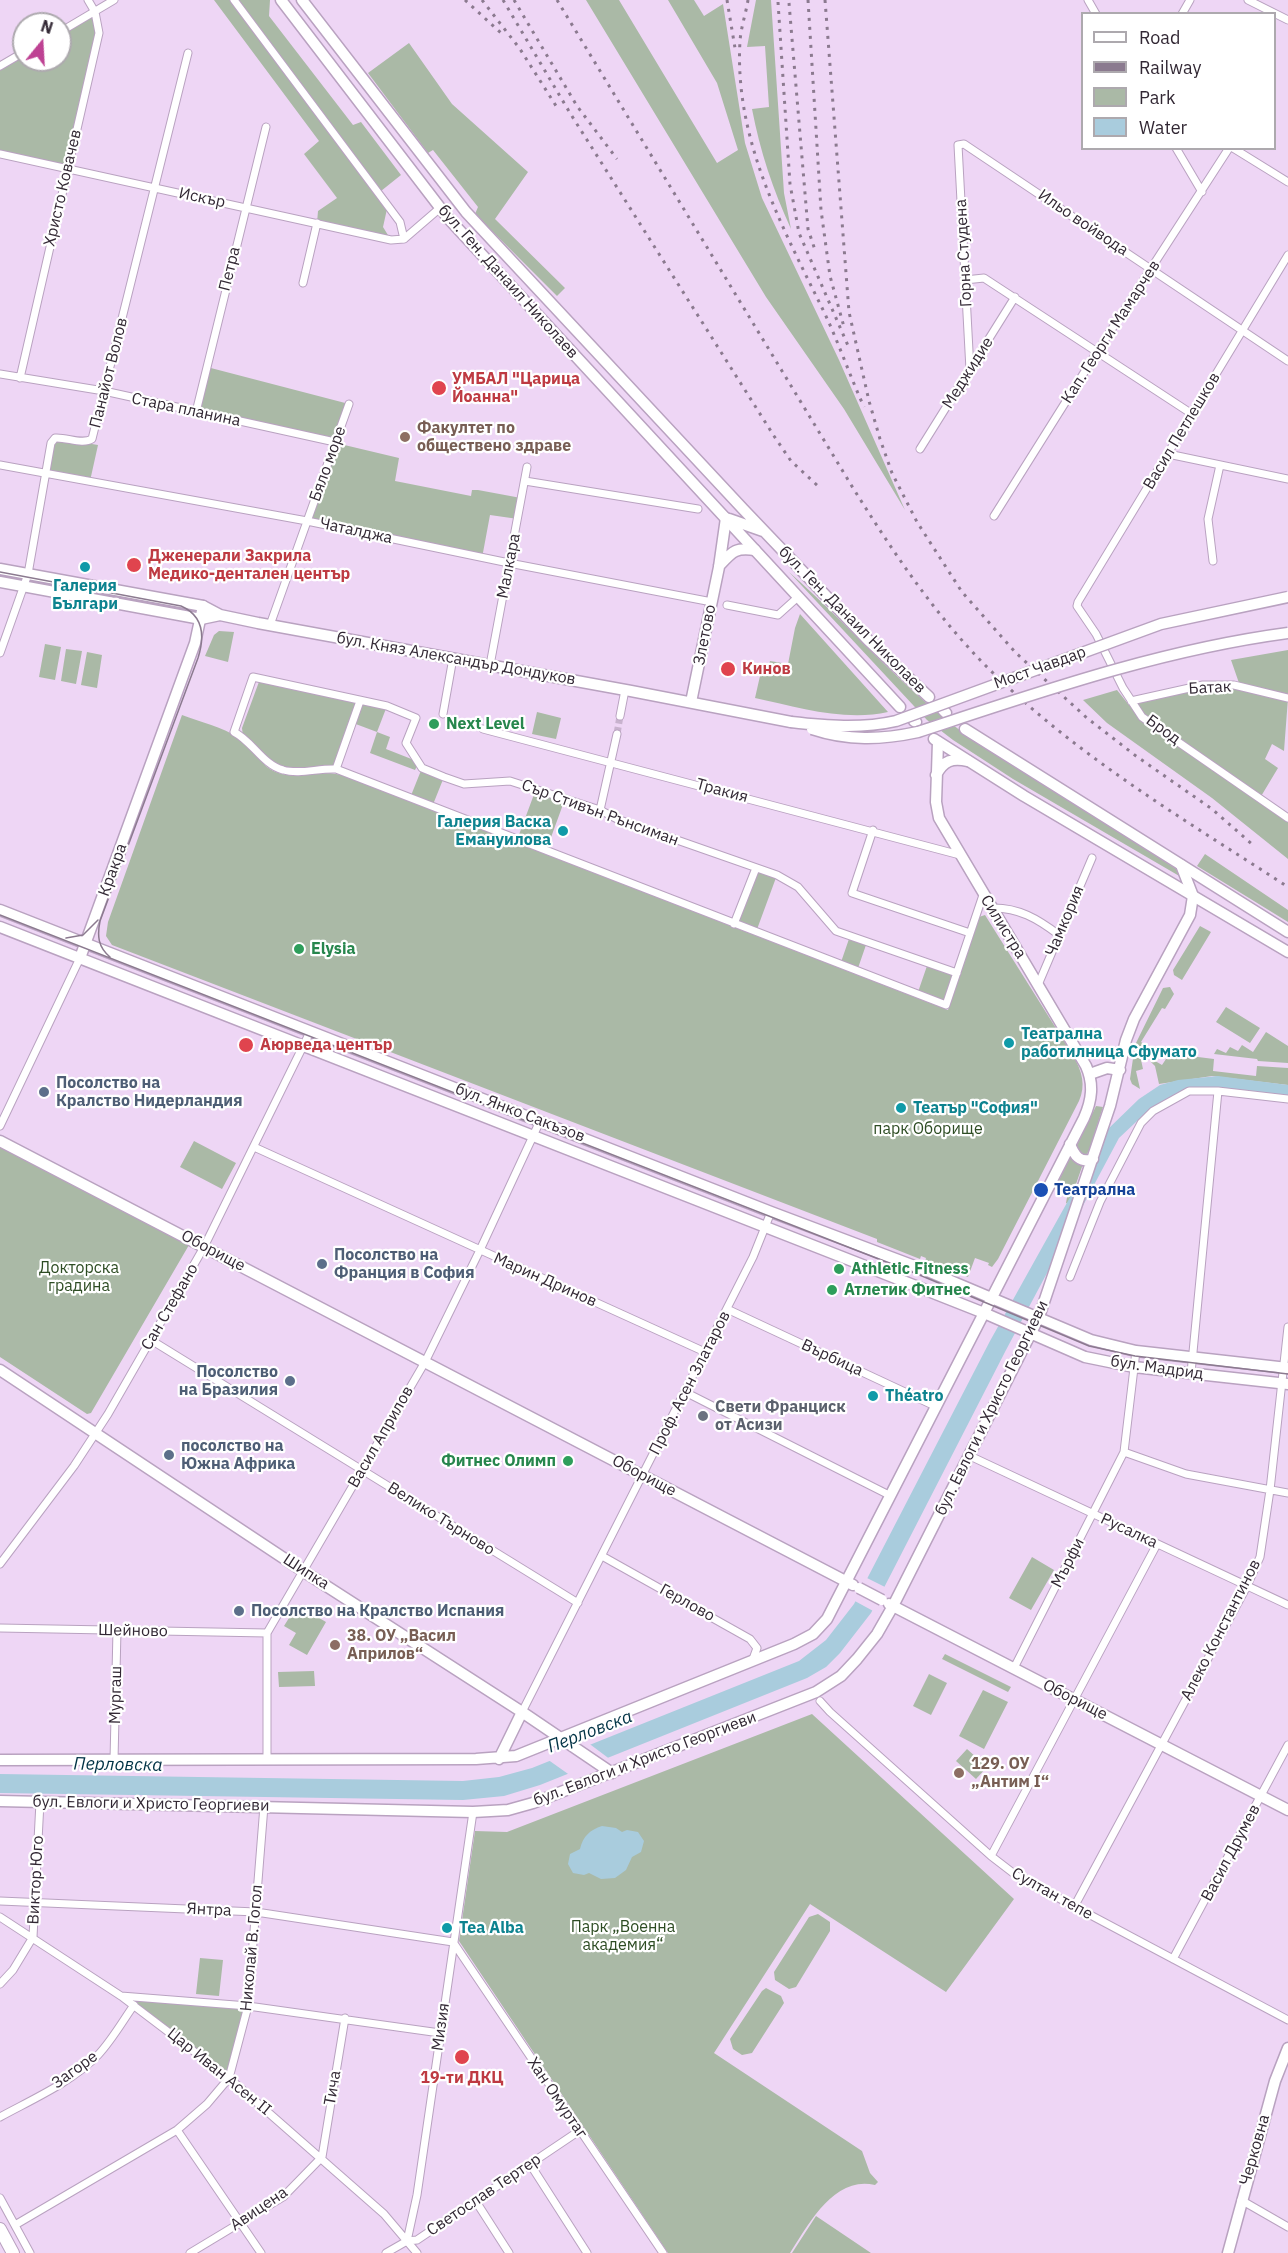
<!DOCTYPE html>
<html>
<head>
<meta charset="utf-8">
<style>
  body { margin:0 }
  #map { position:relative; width:1288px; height:2253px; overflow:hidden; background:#eed6f5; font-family:"IBM Plex Sans",sans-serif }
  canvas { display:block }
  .legend { position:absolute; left:1081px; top:12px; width:195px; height:138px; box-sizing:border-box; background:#fff; border:2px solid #ada9ae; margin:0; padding:8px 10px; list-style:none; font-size:18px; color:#322834 }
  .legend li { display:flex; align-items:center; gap:12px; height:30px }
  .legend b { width:30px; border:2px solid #ada9ae }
  .north { position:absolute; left:12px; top:12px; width:60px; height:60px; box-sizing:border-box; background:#fff; border:2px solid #ada9ae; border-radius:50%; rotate:18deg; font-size:16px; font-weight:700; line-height:24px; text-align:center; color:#322834 }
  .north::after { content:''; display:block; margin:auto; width:21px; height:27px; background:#be4293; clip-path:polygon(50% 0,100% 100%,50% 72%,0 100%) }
</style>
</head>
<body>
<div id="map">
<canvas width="1288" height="2253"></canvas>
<ul class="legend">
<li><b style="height:8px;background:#fff"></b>Road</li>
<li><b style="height:8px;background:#8b7a8f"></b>Railway</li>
<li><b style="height:16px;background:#aab9a6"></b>Park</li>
<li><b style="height:16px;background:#a9ccdd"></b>Water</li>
</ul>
<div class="north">N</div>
</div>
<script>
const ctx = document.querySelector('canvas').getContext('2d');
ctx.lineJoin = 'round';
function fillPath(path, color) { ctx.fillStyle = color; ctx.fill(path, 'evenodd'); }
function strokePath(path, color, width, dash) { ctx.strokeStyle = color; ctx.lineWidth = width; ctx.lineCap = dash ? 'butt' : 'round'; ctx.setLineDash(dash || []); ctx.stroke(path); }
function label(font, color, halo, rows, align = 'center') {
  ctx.font = font + ' "IBM Plex Sans",sans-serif'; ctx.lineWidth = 4.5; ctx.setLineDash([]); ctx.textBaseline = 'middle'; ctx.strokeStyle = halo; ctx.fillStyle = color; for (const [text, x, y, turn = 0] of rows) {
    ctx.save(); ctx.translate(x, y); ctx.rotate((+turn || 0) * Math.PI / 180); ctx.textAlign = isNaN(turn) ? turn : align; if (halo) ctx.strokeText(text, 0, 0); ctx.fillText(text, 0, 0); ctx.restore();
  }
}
fillPath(new Path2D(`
  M214 0H270L269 16 353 125 361 122 401 175 381 191 389 200 383 227 391 240 317 223 318 211 337 198 304 154 319 141Z
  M586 0H619L717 163 738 150 717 83 668 0H694L704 16 723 4 745 143 762 198 839 360 905 510 844 409 766 297Z
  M756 0H771L784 193 791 229C773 190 760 151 752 109L769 107 765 46 747 47Z
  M95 12 98 33 68 168 0 154V66L24 52V60H60V32Z
  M409 43 452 104 528 172 495 219 565 288 557 296 475 214 478 207 433 150 428 153 368 73Z
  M207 367 349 404 336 443 399 458 395 481 471 496 472 490H478L521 498 518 519 490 515 482 558 307 521 335 443 196 412Z
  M55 438 98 445 90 481 45 474Z
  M789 572C849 625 901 687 965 734L1178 870 1181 877 1013 779 953 740 927 720Z
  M800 614 888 712C845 722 797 707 755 698L760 676H766L770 661 788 664 795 628Z
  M219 631 234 632 228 662 205 656 214 635Z
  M45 644 61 647 55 680 39 677Z
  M66 649 82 651 76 684 61 681Z
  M1288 650V694L1239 683 1231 660Z
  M87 652 102 655 97 688 81 685Z
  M260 679 387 706 377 732 390 737 386 749 419 762 415 770 370 753 377 732 353 723 336 769 282 770 243 737 242 728Z
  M1203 685H1234L1288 698 1284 751 1272 744 1265 759 1278 768 1260 798 1142 717 1131 701Z
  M1117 690 1141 720 1288 822V859L1212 798 1107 723 1083 700Z
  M537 712 561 718 556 739 532 734Z
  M182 715C200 722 223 727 239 738 253 747 260 766 276 772 298 781 320 769 341 775L948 1010 979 917 985 915 1074 1057C1082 1072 1086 1085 1079 1101L998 1259 992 1267 988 1265 989 1263 975 1258 968 1277 925 1261 926 1258 921 1256 920 1259 877 1242V1239L112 945 106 936 108 922Z
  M422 768 444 777 432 807 410 798Z
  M536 789 565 799 546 851 517 840Z
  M1205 854 1288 910V922L1197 866Z
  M756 868 777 875 756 932 734 924Z
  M1200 926 1211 932 1182 980 1174 975 1173 970Z
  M850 936 867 942 857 971 840 965Z
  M928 963 954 973 944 1002 918 992Z
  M1170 987 1174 994 1165 1009 1162 1008 1141 1042 1144 1044 1140 1055 1143 1069 1136 1071 1140 1089 1132 1084 1130 1079 1135 1045 1163 988Z
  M1226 1007 1260 1028 1250 1043 1216 1022Z
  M1266 1032 1288 1046V1063L1258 1061 1257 1059 1214 1054 1217 1049 1226 1053 1230 1047 1238 1051 1242 1045 1253 1052Z
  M1190 1056 1214 1059 1213 1071 1256 1076 1257 1066 1288 1068V1085L1212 1076 1159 1084 1155 1066 1150 1061V1058L1162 1065 1166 1059Z
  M1096 1106 1103 1107 1089 1151 1086 1155H1080L1076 1147Z
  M194 1141 236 1163 222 1189 180 1167Z
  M0 1147 189 1245 91 1413 87 1414 0 1357Z
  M1070 1158 1083 1164 1069 1204 1066 1203 1068 1192 1059 1180Z
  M1032 1557 1054 1570 1031 1610 1009 1598Z
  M297 1605 326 1622 307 1655 289 1645 296 1633 284 1626Z
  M945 1654 1011 1687 1008 1692 942 1659Z
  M314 1671 315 1686 279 1687 278 1672Z
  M929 1674 947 1683 931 1715 913 1706Z
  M983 1690 1008 1702 984 1749 959 1736Z
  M812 1714 1014 1899 946 1992 810 1904 714 2053 862 2151 870 2173 878 2182 875 2185C834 2175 808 2225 790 2253H668L459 1941 475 1831 507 1832Z
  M967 1749 987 1767 976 1779 956 1761Z
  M818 1914 830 1922V1931L796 1987 789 1989 775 1980 774 1972 809 1917Z
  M200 1958 223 1960 219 1996 196 1994Z
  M766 1988 781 1996 784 2003 752 2053 742 2055 733 2049 730 2039 762 1991Z
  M121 1996 248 2006 229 2078Z
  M816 2216 871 2253H792Z`), '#aab9a6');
fillPath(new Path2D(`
  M1218 1076 1288 1085V1098L1215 1090 1177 1094 1152 1107 1119 1138 1006 1350 871 1613 840 1653 826 1667 807 1678 540 1785 504 1796 463 1800 0 1793V1774L463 1781 499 1777 532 1768 799 1661 826 1640 854 1604 990 1341 1108 1129 1139 1099 1160 1085 1178 1080Z
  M602 1826 616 1828 622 1832 627 1830 638 1832 644 1841 641 1852 632 1857 626 1870 615 1878 601 1879 589 1873 584 1875 573 1873 568 1864 570 1854 580 1849C583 1836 590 1830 602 1826Z`), '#a9ccdd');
fillPath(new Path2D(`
  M865 1577 887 1588 875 1612 853 1600Z
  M587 1742 611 1760 571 1776 547 1759Z`), '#eed6f5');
strokePath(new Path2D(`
  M617 734 620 716`), '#c8b3ce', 7, [7, 3.5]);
const street = new Path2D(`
  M234 0 400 222 404 239
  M1088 0 1096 14
  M1248 0 1288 20
  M1182 14 1190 0
  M60 32 114 0
  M0 66 24 52
  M1176 148 1202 192
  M1233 148 1288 182
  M0 154 391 240 404 239
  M404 239 440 208
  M1288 255 1078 602 1077 606 1096 634 1123 688 1142 717 1288 818
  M965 280 984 278 1192 414
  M303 283 317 223
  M970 370 958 145 964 144 1288 361
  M0 374 104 391 335 442
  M20 378 99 33 95 12 88 0
  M196 412 266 127
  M920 449 1015 297
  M1168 454 1288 479
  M0 465 307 521 509 563 712 602
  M525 481 698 509
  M994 516 1097 352 1229 148
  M1213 561 1208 519 1220 465
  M727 605 778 615 798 597
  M270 625 349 404
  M0 653 28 574 51 443 55 438C67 437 82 445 92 439L188 53
  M490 665 527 467
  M1131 701 1203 685H1234L1288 698
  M443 714 453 658
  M620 716 625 690
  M483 729 960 855
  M336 769 360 701
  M600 810 617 734
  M873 830 852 893 970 933
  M991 908C1018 907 1038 919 1059 935
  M734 924 756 868
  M957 973 836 931 798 887 777 875 617 819 600 810 510 781 464 784 444 777 422 768 406 743 416 718 387 706 253 677 234 732C252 741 263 765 283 770 300 775 318 768 336 769L946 1005 983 895
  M1038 985 1092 858
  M0 1126 80 958
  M254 1147 705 1352
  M1070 1277 1100 1202 1141 1123 1153 1111 1189 1091H1218L1288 1099
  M727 1309 937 1407
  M151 1340 578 1603
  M1191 1373 1218 1091
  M685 1392 891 1496
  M1124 1452 1186 1474 1288 1493
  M970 1456 1288 1605
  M602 1556 750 1639 757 1648 753 1659
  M0 1564 74 1466 108 1414 204 1247 310 1032
  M0 1628 267 1633
  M1014 1668 1124 1452 1136 1351
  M820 1701 830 1712 991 1856 1017 1876 1288 2020
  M522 1712 753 1257 771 1212
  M267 1759V1633L425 1362 480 1250 540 1121
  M114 1760 117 1630
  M991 1856 1157 1544
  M0 1901 256 1912 453 1942
  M1074 1907 1247 1586 1260 1557 1270 1490 1288 1327
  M0 1917 121 1996 229 2078 384 2214 417 2253
  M453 1942 663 2253
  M1173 1959 1288 1745
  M0 1984 13 1970 33 1937 40 1802
  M121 1996 248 2006 440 2033
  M0 2117C33 2099 72 2082 98 2055 112 2040 122 2022 134 2005
  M177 2130 261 2253
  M530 2164 587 2253
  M0 2198 30 2253
  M475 2200 509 2253
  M1241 2200 1288 2227
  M15 2225 177 2130 207 2104 229 2078 248 2006 264 1806
  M407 2241 417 2195 473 1812
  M190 2253 283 2197 322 2157 345 2018
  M386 2253 407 2241 417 2240 579 2131`);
const secondary = new Path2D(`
  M719 566C732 552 735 547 755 550
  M691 702 719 567 726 518
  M936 775C944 760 952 758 968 761
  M0 910 771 1212 925 1270 1091 1340 1136 1351 1288 1368
  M0 927 860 1264 984 1313 1085 1357 1134 1367 1288 1384
  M80 958 195 643 203 606
  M1090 1074 1107 1068 1120 1070
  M0 1141 853 1585
  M1070 1144C1074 1155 1080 1164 1093 1159
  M0 1370 303 1571 522 1712 612 1773
  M889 1604 1288 1810
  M499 1759 522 1712
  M0 1760 476 1759 516 1756 794 1644 813 1634 827 1619 1084 1118C1092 1100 1094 1084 1086 1066L939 818 936 802 938 742
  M0 1801 473 1812 508 1810 533 1803 816 1692 841 1676 857 1659 877 1634 893 1606 1039 1317 1110 1106 1126 1040 1134 1019 1190 915 1193 896 1181 865
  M1228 2253 1275 2081 1288 2048`);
const primary = new Path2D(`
  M281 0 448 218 900 707
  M302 0 466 212 743 509 868 640 929 697
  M729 519 763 531
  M0 569 203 606 220 615 258 623 631 691 791 722
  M0 582 201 619 220 615
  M943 710 946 713
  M914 721 916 722
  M965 729 1288 932
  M934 739 1024 796 1288 952`);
const highway = new Path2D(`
  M0 2229 13 2253`);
strokePath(street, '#b9a2c0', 9);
strokePath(secondary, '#b9a2c0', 13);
strokePath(primary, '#b9a2c0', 13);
strokePath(highway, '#b9a2c0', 14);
strokePath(street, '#fff', 7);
strokePath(secondary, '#fff', 10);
strokePath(primary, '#fff', 10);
strokePath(highway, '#fff', 12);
strokePath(new Path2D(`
  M0 572 181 606C204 616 205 636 198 658L100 921C97 936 98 947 110 957
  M0 915 922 1276 1089 1346 1135 1356 1288 1374
  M66 938 83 935 98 920`), '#8b7a8f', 1.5);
strokePath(new Path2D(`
  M465 0 501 33
  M482 0 520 49 558 109
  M503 0 570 113 774 436 791 461 818 486
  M514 0 577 106 617 159
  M557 0 853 488C892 550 932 611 984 664 1073 754 1182 818 1288 887
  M727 0 735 48
  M748 0C746 13 741 27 740 41 734 140 783 228 825 314 839 344 850 376 864 407
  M808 0 821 210 830 276 844 327
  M825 0 849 312 869 401 880 439 892 473 917 522 962 592 1016 653 1087 718 1136 756 1212 809 1253 845
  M778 2 790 184 799 233 849 348
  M789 3 808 229 816 253`), '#8b7a8f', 3, [3, 6]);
const secondaryBridge = new Path2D(`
  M859 1588 882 1600`);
const primaryBridge = new Path2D(`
  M791 722C827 726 861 729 896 721L1161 624 1288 597
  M812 729C848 741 881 740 918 732 1040 692 1160 650 1288 633`);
strokePath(secondaryBridge, '#b9a2c0', 13, []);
strokePath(primaryBridge, '#b9a2c0', 13, []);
strokePath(secondaryBridge, '#fff', 10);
strokePath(primaryBridge, '#fff', 10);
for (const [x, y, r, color] of [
  [439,388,8,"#e0444e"],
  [405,437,6,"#8d6e63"],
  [134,565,8,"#e0444e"],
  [85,567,6,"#0f9aa8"],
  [728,669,8,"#e0444e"],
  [434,724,6,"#2e9e5b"],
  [563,831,6,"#0f9aa8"],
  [299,949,6,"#2e9e5b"],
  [1009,1043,6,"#0f9aa8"],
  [246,1045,8,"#e0444e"],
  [44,1092,6,"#5c6f8a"],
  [901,1108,6,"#0f9aa8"],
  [1041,1190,8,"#1a4fb4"],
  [322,1264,6,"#5c6f8a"],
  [839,1269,6,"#2e9e5b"],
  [832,1290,6,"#2e9e5b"],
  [290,1381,6,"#5c6f8a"],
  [873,1396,6,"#0f9aa8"],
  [703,1416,6,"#6b7280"],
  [169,1455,6,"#5c6f8a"],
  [568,1461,6,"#2e9e5b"],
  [239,1611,6,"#5c6f8a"],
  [335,1645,6,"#8d6e63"],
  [959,1773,6,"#8d6e63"],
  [447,1928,6,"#0f9aa8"],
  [462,2057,8,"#e0444e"]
]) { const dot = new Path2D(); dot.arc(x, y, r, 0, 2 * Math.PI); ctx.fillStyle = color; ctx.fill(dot); strokePath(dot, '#fff', 2); }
label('16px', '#322834', '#fff', [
  ["Христо Ковачев",63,188,-77],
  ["Искър",202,198,12],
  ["Ильо войвода",1083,223,34],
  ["Горна Студена",964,253,-93],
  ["Петра",230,269,-76],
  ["бул. Ген. Данаил Николаев",508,282,48],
  ["Кап. Георги Мамарчев",1111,332,-57],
  ["Панайот Волов",109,373,-76],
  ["Меджидие",968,373,-58],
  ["Стара планина",186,410,12],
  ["Васил Петлешков",1182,431,-59],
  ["Бяло море",328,464,-70],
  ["Чаталджа",356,531,12],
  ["Малкара",509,566,-79],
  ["бул. Ген. Данаил Николаев",852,620,45],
  ["Злетово",705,635,-79],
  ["бул. Княз Александър Дондуков",456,659,10],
  ["Мост Чавдар",1040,668,-20],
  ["Батак",1210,688,-3],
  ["Брод",1163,730,36],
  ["Тракия",722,791,15],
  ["Сър Стивън Рънсиман",600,813,20],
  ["Кракра",113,870,-70],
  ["Чамкория",1065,921,-67],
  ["Силистра",1003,927,58],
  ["бул. Янко Сакъзов",520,1113,21],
  ["Оборище",213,1251,28],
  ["Марин Дринов",545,1280,24],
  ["Сан Стефано",170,1307,-60],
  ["Върбица",832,1358,25],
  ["бул. Мадрид",1157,1368,8],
  ["Проф. Асен Златаров",690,1383,-63],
  ["бул. Евлоги и Христо Георгиеви",992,1408,-64],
  ["Васил Априлов",381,1437,-60],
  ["Оборище",644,1476,28],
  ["Велико Търново",441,1519,32],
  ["Русалка",1129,1531,25],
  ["Мърфи",1068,1563,-63],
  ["Шипка",306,1572,33],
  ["Герлово",687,1603,29],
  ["Алеко Константинов",1221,1630,-63],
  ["Шейново",133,1631,1],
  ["Мургаш",116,1695,-89],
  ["Оборище",1075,1700,27],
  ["бул. Евлоги и Христо Георгиеви",645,1759,-21],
  ["бул. Евлоги и Христо Георгиеви",151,1804,1],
  ["Васил Друмев",1231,1853,-62],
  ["Виктор Юго",36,1880,-87],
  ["Султан тепе",1052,1894,29],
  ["Янтра",209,1910,3],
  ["Николай В. Гогол",252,1948,-85],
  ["Мизия",441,2027,-82],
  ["Загоре",75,2070,-36],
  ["Цар Иван Асен II",219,2072,39],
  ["Тича",333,2088,-80],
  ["Хан Омуртаг",557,2098,56],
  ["Черковна",1255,2150,-74],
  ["Светослав Тертер",484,2195,-34],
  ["Авицена",259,2209,-34]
]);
label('bold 16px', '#be3a42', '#fff', [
  ["УМБАЛ \"Царица",452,379],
  ["Йоанна\"",452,397],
  ["Дженерали Закрила",148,556],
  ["Медико-дентален център",148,574],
  ["Кинов",742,669],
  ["Аюрведа център",260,1045],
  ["19-ти ДКЦ",462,2078,"center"]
], 'left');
label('bold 16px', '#785e54', '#fff', [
  ["Факултет по",417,428],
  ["обществено здраве",417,446],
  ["38. ОУ „Васил",347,1636],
  ["Априлов“",347,1654],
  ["129. ОУ",971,1764],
  ["„Антим I“",971,1782]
], 'left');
label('bold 16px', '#0d838f', '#fff', [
  ["Галерия",85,586,"center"],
  ["Българи",85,604,"center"],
  ["Галерия Васка",551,822,"right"],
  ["Емануилова",551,840,"right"],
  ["Театрална",1021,1034],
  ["работилница Сфумато",1021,1052],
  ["Театър \"София\"",913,1108],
  ["Théatro",885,1396],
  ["Tea Alba",459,1928]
], 'left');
label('bold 16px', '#27864d', '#fff', [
  ["Next Level",446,724],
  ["Elysia",311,949],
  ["Athletic Fitness",851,1269],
  ["Атлетик Фитнес",844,1290],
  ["Фитнес Олимп",556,1461,"right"]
], 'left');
label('bold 16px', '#4e5e75', '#fff', [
  ["Посолство на",56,1083],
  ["Кралство Нидерландия",56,1101],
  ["Посолство на",334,1255],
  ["Франция в София",334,1273],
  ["Посолство",278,1372,"right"],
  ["на Бразилия",278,1390,"right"],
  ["посолство на",181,1446],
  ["Южна Африка",181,1464],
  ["Посолство на Кралство Испания",251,1611]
], 'left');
label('16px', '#2d4c23', '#fff', [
  ["парк Оборище",928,1129],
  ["Докторска",79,1268],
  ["градина",79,1286],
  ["Парк „Военна",623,1927],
  ["академия“",623,1945]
]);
label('bold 16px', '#164399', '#fff', [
  ["Театрална",1054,1190]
], 'left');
label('bold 16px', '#5b616d', '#fff', [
  ["Свети Франциск",715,1407],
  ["от Асизи",715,1425]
], 'left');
label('italic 18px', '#003245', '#fff', [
  ["Перловска",590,1732,-21],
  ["Перловска",118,1765,1]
]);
</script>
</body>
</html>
